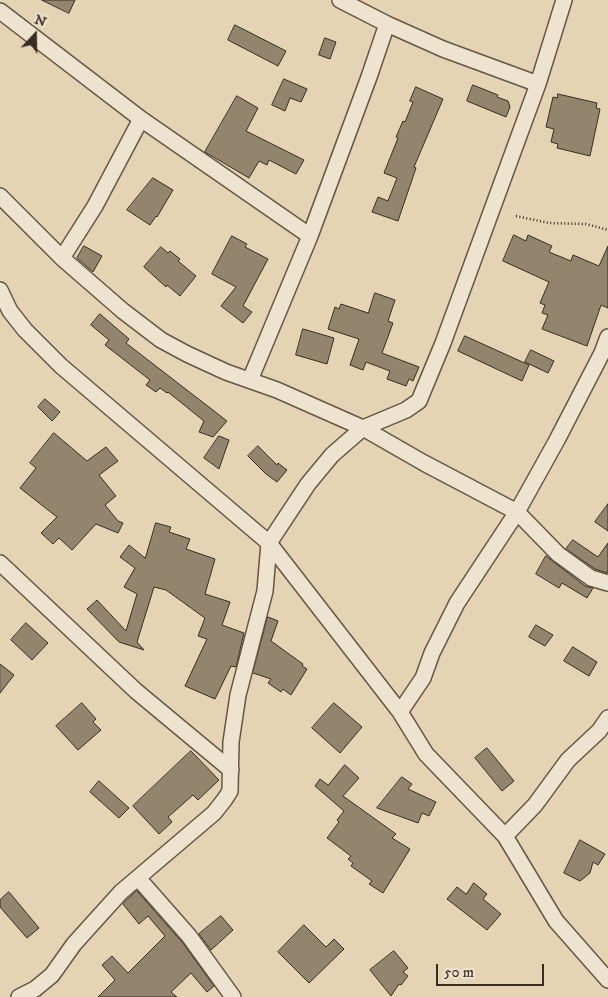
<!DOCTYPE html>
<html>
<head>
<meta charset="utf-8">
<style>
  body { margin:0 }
  #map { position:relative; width:608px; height:997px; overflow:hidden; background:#e5d4b4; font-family:"IM FELL DW Pica",serif }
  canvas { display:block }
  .north { position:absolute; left:10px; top:10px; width:50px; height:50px; -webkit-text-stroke:4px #eee3ce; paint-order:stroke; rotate:21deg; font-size:14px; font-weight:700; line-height:20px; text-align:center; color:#382d21 }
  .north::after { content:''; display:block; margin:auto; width:18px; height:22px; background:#382d21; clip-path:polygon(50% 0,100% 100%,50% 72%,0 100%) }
  .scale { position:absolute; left:436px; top:964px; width:108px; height:22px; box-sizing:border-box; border:2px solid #382d21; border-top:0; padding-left:6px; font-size:15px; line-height:18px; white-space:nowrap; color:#382d21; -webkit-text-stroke:4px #eee3ce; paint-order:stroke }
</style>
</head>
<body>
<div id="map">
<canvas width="608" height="997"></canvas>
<div class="north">N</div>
<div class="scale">50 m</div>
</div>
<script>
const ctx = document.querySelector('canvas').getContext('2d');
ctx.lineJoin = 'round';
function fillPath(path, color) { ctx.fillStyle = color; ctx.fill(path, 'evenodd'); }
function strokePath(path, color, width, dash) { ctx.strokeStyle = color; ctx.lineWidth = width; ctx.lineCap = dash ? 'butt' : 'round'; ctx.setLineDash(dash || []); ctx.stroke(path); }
const building = new Path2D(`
  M42 0H75L69 13Z
  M235 25 286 51 278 66 228 40Z
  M325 38 336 42 330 59 319 55Z
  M284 79 307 89 301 102 290 98 285 111 272 105Z
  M473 85 498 95 497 97 508 101 510 107 506 117 467 101Z
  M416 87 443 99 414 167 416 168 398 221 372 212 378 197 388 201 397 178 384 173 398 138 396 137 403 121 405 122 413 102 410 101Z
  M558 94 597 103 596 108 600 109 590 156 557 148 558 144 551 142 554 129 546 127 553 97 557 98Z
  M237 96 258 108 246 131 304 160 296 174 269 160 267 165 259 161 249 178 205 152Z
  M153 178 173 190 157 217 156 216 150 225 127 210Z
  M514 235 526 241 528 235 552 246 549 252 571 261 573 255 599 266 608 246V308L601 305 587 346 542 329 548 315 542 313 545 305 540 303 549 282 503 261Z
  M232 236 247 244 245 247 268 259 243 306 252 312 243 323 221 306 236 287 212 274Z
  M84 246 102 256 93 272 77 258Z
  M161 247 168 253 170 251 180 259 178 261 196 276 180 296 167 285 166 287 144 267Z
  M375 293 395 300 388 321 393 323 382 353 419 367 413 381 409 379 406 386 387 379 390 371 366 362 363 370 350 365 359 339 328 329 335 307 339 309 341 304 368 313Z
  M100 314 129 339 126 343 227 421 213 437 199 432 204 421 168 392 167 393 160 388 156 392 146 385 150 380 105 345 109 340 91 325Z
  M303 329 334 338 327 364 296 355Z
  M465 336 529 365 522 381 458 351Z
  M531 350 554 361 548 373 525 362Z
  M45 399 60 412 52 421 38 407Z
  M54 433 87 461 106 447 118 461 99 475 116 496 105 505 118 521 123 523 118 533 96 524 72 550 59 538 53 544 41 533 57 517 20 488 36 468 30 463Z
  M219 436 229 440 219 469 204 458Z
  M258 446 277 465 278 463 287 470 277 482 266 474 248 456Z
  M608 504V531L595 522Z
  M156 523 171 527 169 532 190 539 186 549 215 559 205 594 230 602 222 625 244 633 236 667 231 666 215 699 185 686 207 639 198 636 205 618 166 590 154 587 137 642 144 650 119 642 87 609 97 600 126 631 137 594 124 587 135 568 120 557 129 545 145 558Z
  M573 540 598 557 608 543V571L607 573 595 569 566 549Z
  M546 556 585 586 593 588 587 598 562 583 559 588 536 574Z
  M268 617 278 621 271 641 303 664 302 666 307 669 291 695 283 689 281 692 268 683 271 679 253 673Z
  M26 623 48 643 32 660 11 640Z
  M536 625 553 635 545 646 529 637Z
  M573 647 597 662 589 676 564 661Z
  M0 664 14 675 0 693Z
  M82 703 96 719 93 722 101 730 78 750 56 726Z
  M334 703 362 727 340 753 312 728Z
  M487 748 514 781 502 791 475 758Z
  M191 751 219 780 198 800 193 795 168 817 172 822 159 834 133 806Z
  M345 765 359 778 343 796 396 834 392 838 410 849 383 893 369 884 372 881 351 866 353 863 348 859 351 856 327 838 339 822 337 820 344 811 315 786 320 779 328 785Z
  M402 777 412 784 408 789 436 802 429 816 422 813 418 823 377 808Z
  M99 781 129 808 119 818 90 792Z
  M580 840 605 854 598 865 593 862 590 873 580 881 564 873Z
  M474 883 487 894 483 899 501 914 487 930 447 899 457 887 466 894Z
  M137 891 182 942 214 986 207 992 191 973 171 992 177 997H98L115 980 102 965 112 956 128 973 165 936 148 916 139 924 123 904Z
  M9 892 39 928 27 938 0 907V900Z
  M221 916 233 930 211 950 199 934Z
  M304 925 326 947 334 939 344 949 309 983 278 952Z
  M394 951 408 968 403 972 408 976 401 985 399 984 391 996 370 970Z`);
fillPath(building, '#92846d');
strokePath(building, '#382d21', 1);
const minor = new Path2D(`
  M340 0 387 24 443 49 538 84
  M0 11 141 119 310 236
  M0 196 62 258 123 311 161 340 187 354 226 372 277 390 363 428 424 463 517 512 558 554 591 578 608 583
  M62 258 95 206 141 119
  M0 290 10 311 25 330 61 366 269 543 400 712 426 754 505 836 556 921 608 980
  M250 380 310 236 369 77 387 24
  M0 563 136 691 231 770
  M400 712 423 678 432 653 457 603 517 512 557 440 602 353 608 337
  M505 836 535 805 568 760 599 731 608 718
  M138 878 189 936 233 997
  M19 997 35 989 52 975 74 944 121 892 214 813 225 799 230 791 231 742 238 695 265 591 269 543 308 484 332 455 363 428 406 410 419 401 443 343 538 84 564 0`);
strokePath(minor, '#635746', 18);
strokePath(new Path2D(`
  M516 216 549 223 586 224 608 230`), '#382d21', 2.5, [1, 2.5]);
strokePath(minor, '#eee3ce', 15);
</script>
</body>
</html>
